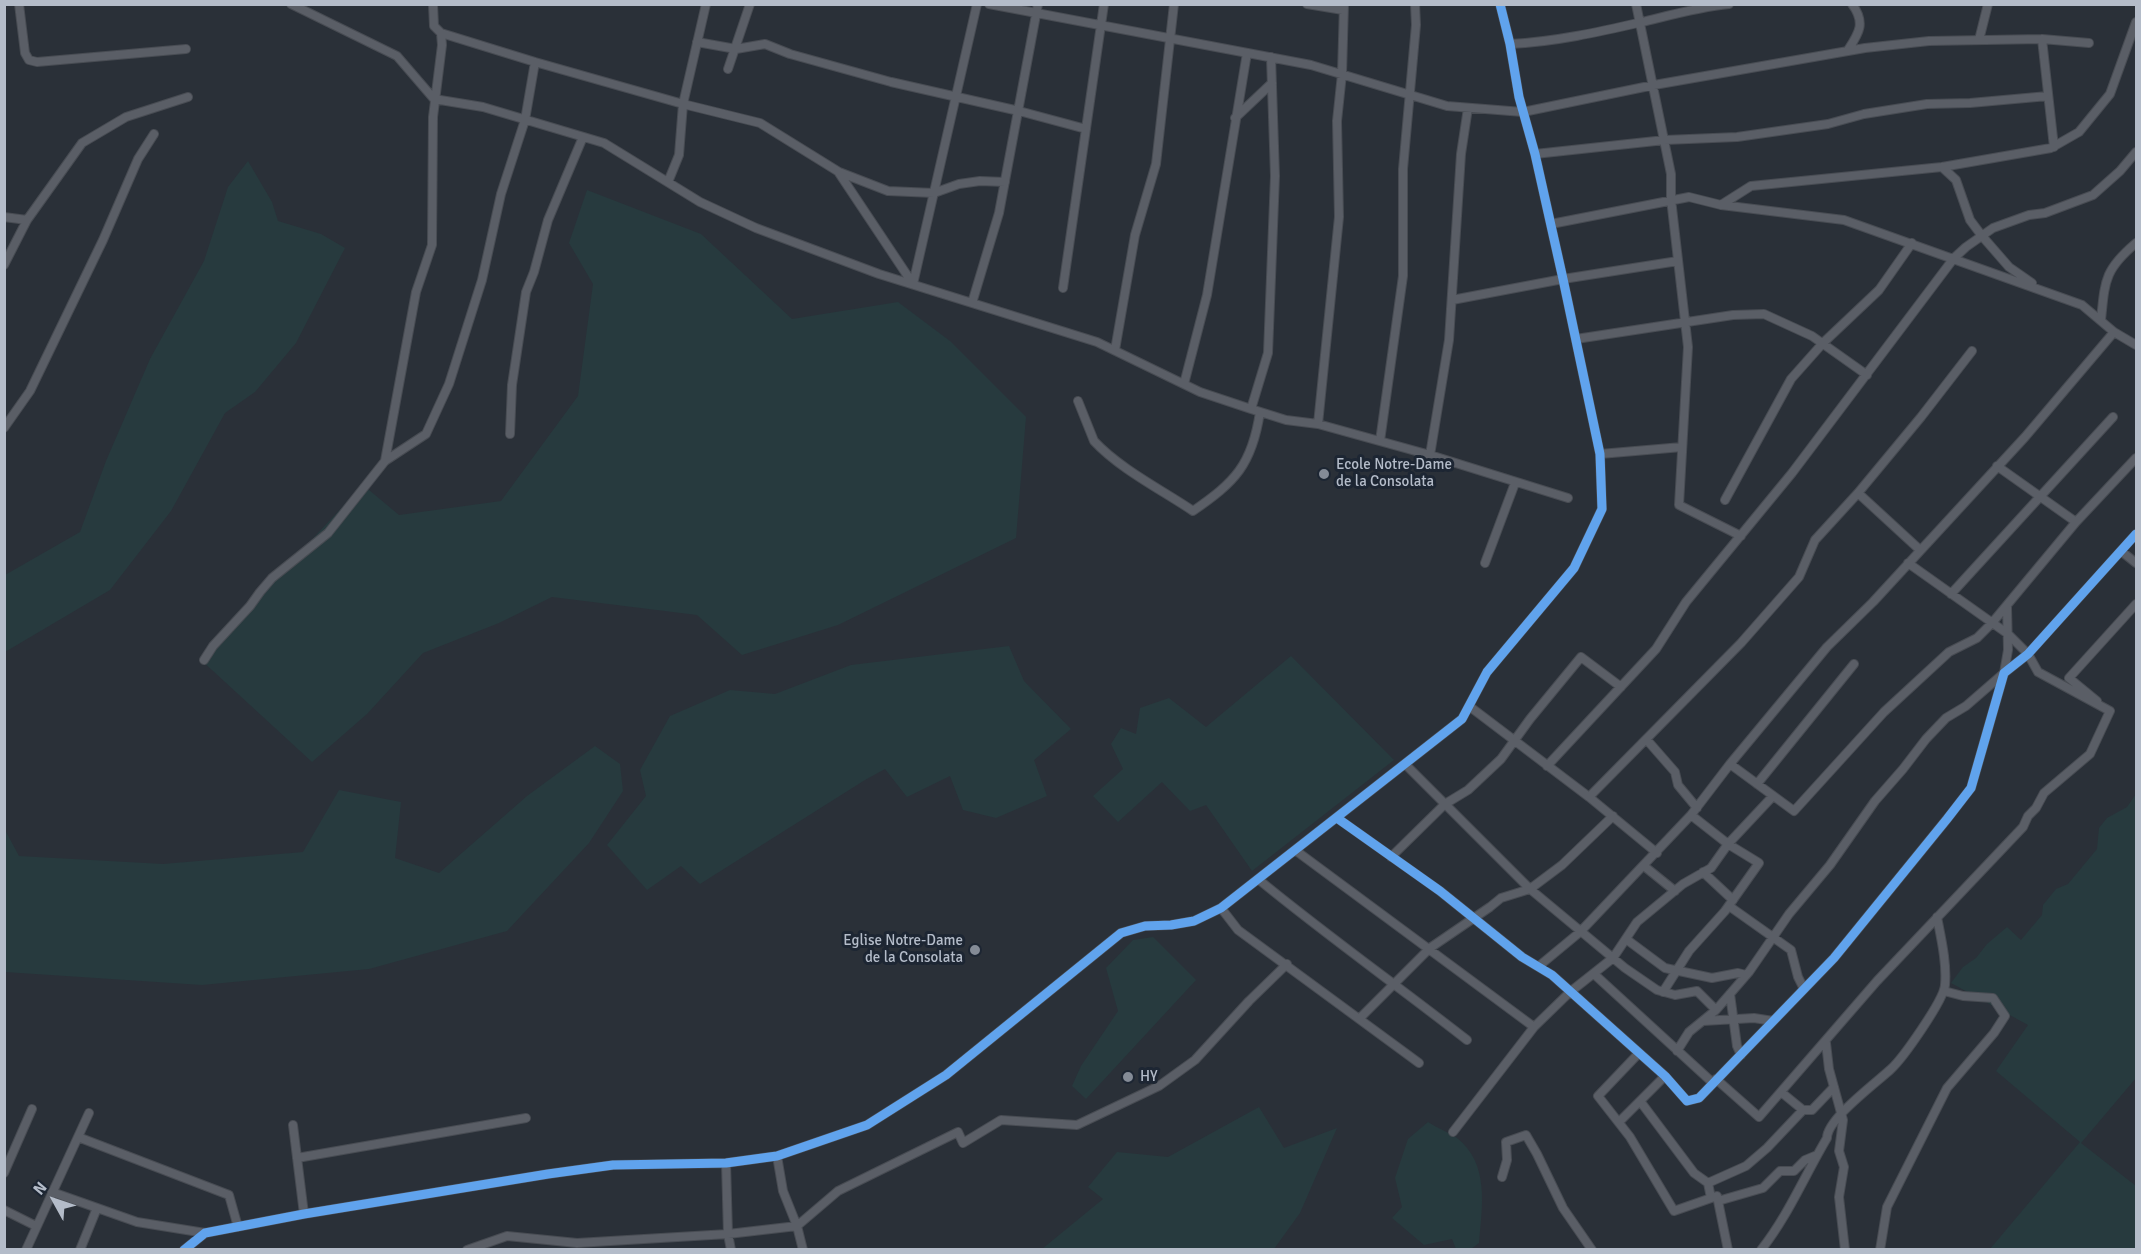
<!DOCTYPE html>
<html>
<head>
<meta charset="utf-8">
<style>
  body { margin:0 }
  #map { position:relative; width:2141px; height:1254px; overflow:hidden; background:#2a3038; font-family:Signika,sans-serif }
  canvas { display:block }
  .frame { position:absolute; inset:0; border:6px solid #b4bcc9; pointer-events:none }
  .north { position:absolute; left:24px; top:1170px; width:60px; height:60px; -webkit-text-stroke:4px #1d2633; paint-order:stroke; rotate:310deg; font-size:16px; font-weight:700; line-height:24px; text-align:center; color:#b4bcc9 }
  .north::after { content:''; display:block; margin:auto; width:21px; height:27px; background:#b4bcc9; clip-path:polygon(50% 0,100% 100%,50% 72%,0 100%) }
</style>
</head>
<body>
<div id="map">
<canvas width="2141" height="1254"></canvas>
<div class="frame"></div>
<div class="north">N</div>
</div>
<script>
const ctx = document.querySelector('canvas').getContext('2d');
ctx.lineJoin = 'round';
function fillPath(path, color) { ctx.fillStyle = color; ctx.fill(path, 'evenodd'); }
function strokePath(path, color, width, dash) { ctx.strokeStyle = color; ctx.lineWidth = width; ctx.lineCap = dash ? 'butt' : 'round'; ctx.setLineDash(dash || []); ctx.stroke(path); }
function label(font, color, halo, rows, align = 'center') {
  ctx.font = font + ' Signika,sans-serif'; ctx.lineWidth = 6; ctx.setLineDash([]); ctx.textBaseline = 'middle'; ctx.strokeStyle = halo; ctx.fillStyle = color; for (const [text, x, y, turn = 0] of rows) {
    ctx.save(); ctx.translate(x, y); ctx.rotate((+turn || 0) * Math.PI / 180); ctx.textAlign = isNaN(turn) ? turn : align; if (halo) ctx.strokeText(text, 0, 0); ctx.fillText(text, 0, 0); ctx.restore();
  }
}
fillPath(new Path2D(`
  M248 161 272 202 278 221 321 234 345 248 296 343 255 392 225 413 171 511 110 590 5 652V575L80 532 106 461 150 359 204 261 228 187Z
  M587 190 701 234 792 319 898 302 950 341 1026 417 1016 538 838 625 742 655 697 615 552 597 499 623 423 653 367 714 312 762 200 659 363 485 399 515 501 501 578 396 593 284 569 243Z
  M1009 646 1024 681 1071 729 1034 760 1047 796 996 818 963 810 950 776 907 797 885 769 865 780 700 884 681 866 647 890 607 845 646 796 640 770 670 716 730 690 775 694 851 665Z
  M1291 656 1394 760 1252 871 1206 805 1190 811 1162 782 1118 822 1093 796 1123 769 1111 744 1121 728 1136 734 1140 708 1169 698 1206 727Z
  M595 746 620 764 623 791 589 843 507 931 369 969 202 985 5 972V830L19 856 163 864 303 852 339 790 401 802 395 858 439 873 527 796Z
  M2136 794V1078L2081 1143 2136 1186V1249H1990L2080 1142 1996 1071 2028 1025 1951 983 1963 967 1976 958 1987 944 2007 927 2021 940 2042 915 2043 905 2056 889 2068 884 2097 849 2099 828 2107 818 2127 807Z
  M1153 937 1196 980 1086 1099 1072 1086 1081 1066 1118 1011 1106 968 1133 940Z
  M1259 1107 1284 1148 1337 1128 1300 1213 1274 1249H1042L1103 1199 1088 1187 1117 1152 1168 1157Z
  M1428 1122C1437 1128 1448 1132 1457 1138 1490 1164 1482 1207 1479 1243L1471 1249H1456L1452 1239 1424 1245 1392 1218 1402 1207 1395 1178 1408 1139Z`), '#273a3e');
const minor = new Path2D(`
  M19 4 25 53 29 60 37 62 186 49
  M291 4 397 56 434 99 483 107 604 143 700 202 756 228 879 274 1097 342 1200 392 1251 409
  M433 4 434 26 441 33 535 62 683 104 760 123 839 172 888 191 934 193 959 184 980 181 1005 182
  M989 4 1311 65 1447 106 1523 112 1654 85 1865 48 1929 41 2042 39 2089 43
  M1307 4 1343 10
  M1636 4 1671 174V199L1688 347 1679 505 1741 536
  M2042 39 2054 147
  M1979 40 1988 4
  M697 42 736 49 765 44 790 54 891 82 1019 111 1086 129
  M1510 44C1554 42 1599 32 1642 22 1671 15 1699 7 1729 4
  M1848 50C1859 33 1866 23 1852 4
  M1271 57 1275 176 1268 353 1251 409 1286 420 1318 424 1430 455 1568 498
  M728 69 750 4
  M1235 118 1272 83
  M1535 154 1665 140 1737 137 1828 124 1864 114 1927 104 1970 103 2048 96
  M1942 167 1956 180 1970 220 1982 236 2009 267 2032 283
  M839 173 913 284
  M668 182 679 155 683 104 706 4
  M1721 205 1751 186 1942 167 2051 148 2079 132 2110 94 2136 22
  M4 217 27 220
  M1551 224 1689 197 1721 205 1844 220 2082 305 2114 332 2136 345
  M4 265 27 220 82 143 126 117 188 97
  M913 284 977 4
  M1063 288 1104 4
  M1452 300 1563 279 1678 261
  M972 303 999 213 1038 4
  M2101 320C2105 281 2104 270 2136 243
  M1576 339 1733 315 1764 314 1812 336 1867 375
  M1115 350 1135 235 1156 164 1174 4
  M1184 384 1207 295 1247 53
  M1078 401 1094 441C1120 469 1162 490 1193 511 1235 482 1252 465 1260 412
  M1318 424 1339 217 1337 121 1342 74 1344 4
  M4 428 30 391 103 240 138 159 154 134
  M510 434 512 385 526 292 534 272 548 220 583 137
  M1380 441 1403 276V169L1416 25 1415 4
  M1600 454 1682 447
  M1430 455 1449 340 1461 154 1468 108
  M385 461 416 292 432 245 433 117 442 45 441 33
  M1997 466 2076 522
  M1858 493 1920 550
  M1725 500 1791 379 1823 343 1879 290 1912 243
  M2121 551 2136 563
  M1485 563 1515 483
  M1908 563 2008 634 2028 654 2038 672 2110 711
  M1951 594 2113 417
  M204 660 213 646 250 606 260 592 272 578 328 533 385 461 426 434 449 384 482 280 501 194 525 120 535 62
  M2097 701 2069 678 2136 604
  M1469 706 1589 797 1657 853
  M1647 740 1675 772 1678 785 1697 808
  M1405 764 1530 889 1625 968 1657 990 1675 995 1697 991 1716 1010
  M1730 764 1794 811 1884 712 1949 652 1977 638 1992 623 2076 522 2136 458
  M1547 766 1656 649 1686 602 1792 473 1954 258 1966 247 1993 228 2029 215 2045 213 2093 195 2120 171 2136 152
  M1757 784 1854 664
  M1589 797 1741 643 1799 577 1815 540 1858 493 1921 417 1972 351
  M1337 818 1440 891 1522 957 1552 975 1665 1076 1687 1101 1699 1098 1834 958 1947 819 1971 788 2004 673 2028 654 2136 534
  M1295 850 1534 1027
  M1391 857 1445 804 1468 790 1501 759 1530 719 1581 657 1621 687
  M1644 866 1675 891
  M1703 872 1733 900
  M1258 879C1326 935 1398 986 1467 1040
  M1729 906 1791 950 1798 977 1804 989
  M1221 908 1238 930 1419 1063
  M1626 939 1665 968 1712 978 1738 973 1746 975
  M1539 966 1580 932 1691 815 1730 764 1827 647 1873 602 2025 437 2114 332
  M1594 974 1713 1083
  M1663 992 1689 951 1725 911 1759 863 1728 844 1691 815
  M1730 994 1737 1046 1741 1055
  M1359 1019 1430 948 1490 907 1501 898 1530 889 1562 865 1613 816
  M1703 1021 1754 1018 1773 1021
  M1826 1043 1829 1069 1843 1120 1839 1151 1844 1167 1839 1197 1845 1250
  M1677 1051 1689 1032 1716 1010 1749 972 1789 914 1830 865 1875 801 1903 769 1926 739 1946 718 1966 706 2004 673 2008 650 2007 607
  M1639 1053 1598 1096 1630 1137 1674 1211 1717 1196 1728 1250
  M1716 1079 1759 1117 1877 981 2023 827 2028 816 2036 808 2044 793 2090 754 2110 711
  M1781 1092 1803 1110
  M1640 1101 1694 1173 1708 1183 1711 1198
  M1619 1122 1665 1076
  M293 1125 304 1214
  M1453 1132 1534 1027 1570 992 1613 958 1637 922 1683 884 1711 868 1728 844 1773 796
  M78 1137 229 1195 238 1227
  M777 1156 783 1191 797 1226 803 1250
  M297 1158 526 1118
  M726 1163 728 1234 731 1250
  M4 1173 32 1109
  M1502 1177 1507 1160 1506 1142 1526 1135 1537 1154 1563 1208 1592 1250
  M1708 1183 1746 1166 1767 1148 1803 1110H1812L1834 1087
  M52 1192 137 1222 205 1233
  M1718 1201 1763 1188 1780 1171H1794L1805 1160 1817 1155
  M4 1210 36 1226
  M26 1250 89 1113
  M80 1250 97 1208
  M184 1250 205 1233 304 1214 548 1174 613 1165 726 1163 777 1156 867 1125 946 1075 1121 933 1145 926 1171 925 1194 921 1221 908 1462 719 1487 672 1574 568 1602 509 1600 454 1563 279 1535 154 1519 97 1510 44 1500 4
  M467 1250 507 1236 577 1243 728 1234 797 1226 838 1191 958 1132 963 1143 1001 1120 1077 1125 1159 1086 1195 1060 1249 1001 1287 964
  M1761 1250C1788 1216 1805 1175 1827 1138 1827 1119 1876 1083 1891 1069 1903 1058 1944 1000 1945 985 1947 963 1941 938 1937 917
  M1880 1250 1887 1207 1947 1088 1994 1033 2005 1016 1993 998 1963 996 1944 991`);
strokePath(minor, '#484c53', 10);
strokePath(minor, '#5a5e66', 8);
strokePath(new Path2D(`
  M1337 818 1440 891 1522 957 1552 975 1665 1076 1687 1101 1699 1098 1834 958 1947 819 1971 788 2004 673 2028 654 2136 534
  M184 1250 205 1233 304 1214 548 1174 613 1165 726 1163 777 1156 867 1125 946 1075 1121 933 1145 926 1171 925 1194 921 1221 908 1462 719 1487 672 1574 568 1602 509 1600 454 1563 279 1535 154 1519 97 1510 44 1500 4`), '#60a3ed', 9);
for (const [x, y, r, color] of [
  [1324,474,6,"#848b96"],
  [975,950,6,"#848b96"],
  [1128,1077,6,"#848b96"]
]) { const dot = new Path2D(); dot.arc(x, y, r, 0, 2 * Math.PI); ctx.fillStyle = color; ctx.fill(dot); strokePath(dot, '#1d2633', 2); }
label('15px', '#b4bcc9', '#1d2633', [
  ["Ecole Notre-Dame",1336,465],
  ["de la Consolata",1336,482],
  ["Eglise Notre-Dame",963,941,"right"],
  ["de la Consolata",963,958,"right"],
  ["HY",1140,1077]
], 'left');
</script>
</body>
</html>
